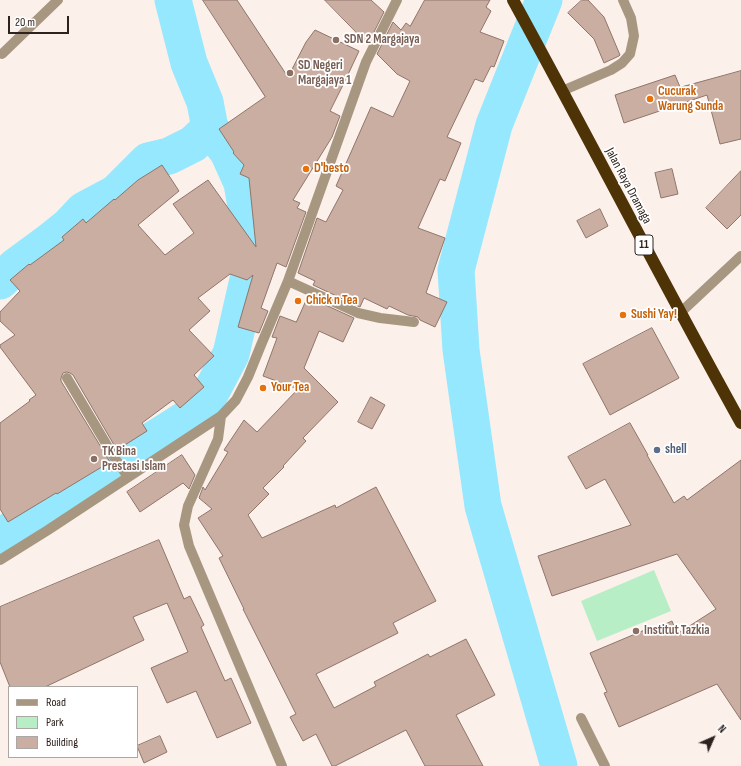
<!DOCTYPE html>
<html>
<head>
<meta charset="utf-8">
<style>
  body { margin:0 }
  #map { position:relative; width:741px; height:766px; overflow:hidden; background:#fcf0eb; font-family:"Sofia Sans Condensed",sans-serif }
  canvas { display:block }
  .legend { position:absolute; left:8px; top:686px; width:130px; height:72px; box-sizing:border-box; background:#fff; border:1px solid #aba7a5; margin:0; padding:5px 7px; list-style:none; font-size:12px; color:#2d221d }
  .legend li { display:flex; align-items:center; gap:8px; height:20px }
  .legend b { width:20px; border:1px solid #aba7a5 }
  .north { position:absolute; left:693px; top:718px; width:40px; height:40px; -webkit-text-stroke:3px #fff; paint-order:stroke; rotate:45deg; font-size:11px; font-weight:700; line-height:16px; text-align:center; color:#2d221d }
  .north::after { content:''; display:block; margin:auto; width:14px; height:18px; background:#2d221d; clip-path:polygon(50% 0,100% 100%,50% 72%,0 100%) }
  .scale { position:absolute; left:8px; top:16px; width:61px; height:18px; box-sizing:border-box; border:2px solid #2d221d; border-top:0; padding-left:5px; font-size:12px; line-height:14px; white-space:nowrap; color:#2d221d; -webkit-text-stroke:3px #fff; paint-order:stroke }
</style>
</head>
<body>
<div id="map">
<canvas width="741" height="766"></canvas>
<ul class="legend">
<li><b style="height:5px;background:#a89780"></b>Road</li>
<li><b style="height:11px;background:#b8eec6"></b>Park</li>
<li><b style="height:11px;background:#caaea2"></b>Building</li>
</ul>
<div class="north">N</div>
<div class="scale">20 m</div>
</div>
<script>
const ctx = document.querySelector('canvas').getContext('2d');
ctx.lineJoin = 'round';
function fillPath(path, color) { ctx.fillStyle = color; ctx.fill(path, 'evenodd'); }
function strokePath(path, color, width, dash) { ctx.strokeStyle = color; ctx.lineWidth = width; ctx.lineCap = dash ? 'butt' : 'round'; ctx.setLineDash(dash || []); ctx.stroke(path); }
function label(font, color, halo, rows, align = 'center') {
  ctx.font = font + ' "Sofia Sans Condensed",sans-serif'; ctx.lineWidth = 3.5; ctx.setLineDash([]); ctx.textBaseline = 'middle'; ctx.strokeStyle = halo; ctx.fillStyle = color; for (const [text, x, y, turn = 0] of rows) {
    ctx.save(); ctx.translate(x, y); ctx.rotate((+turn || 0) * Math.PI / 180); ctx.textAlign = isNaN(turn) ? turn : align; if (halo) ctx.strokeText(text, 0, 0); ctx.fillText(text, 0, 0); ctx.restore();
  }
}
fillPath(new Path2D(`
  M654 570 671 611 597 641 581 601Z`), '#b8eec6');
strokePath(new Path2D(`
  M544 0 494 125 456 270 461 350 483 506 559 766
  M0 281 15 267 49 242 69 226 84 210 116 193 148 161 169 156 193 144 210 128 205 102 189 63 173 0
  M0 537 202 409 231 354 254 253 242 183 228 152 210 128`), '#96e8fe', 37);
const building = new Path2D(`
  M203 0H237L288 77 306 42 315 30 359 51 345 81 330 111 340 116 332 137 293 200 300 203 297 208 306 212 286 267 277 263 261 308 268 311 259 333 238 327 253 275 247 280 230 274 198 298 210 311 189 330 214 356 194 375 204 387 180 408 173 400 142 423 147 431 117 450 73 375 70 373 67 372 63 373 61 378V381L110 462 57 494 56 493 8 522 0 509V423L30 401 29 400 36 395 0 347V345L15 335 0 321V312L20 291 10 280 29 264 30 265 64 240 62 237 83 219 86 223 114 199 115 200 138 180 162 165 179 191 138 225 165 255 194 233 173 204 208 180 256 247 249 178 240 174 244 165 233 153 234 152 219 129 265 97Z
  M325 0H371L384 12 368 44Z
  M425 0H490L486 7 491 11 480 32 504 41 494 67 491 66 483 82 475 79 447 137 461 143 445 181 440 179 418 228 445 238 426 293 447 302 435 327 420 320 418 317 408 315 389 306 387 309 364 298 360 307 313 285 315 281 298 273 317 218 326 222 343 190 336 186 371 107 393 117 410 81 397 74 377 54 393 22 401 30 406 23 410 26Z
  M582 0H588L604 17 620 55 619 56 604 63 594 39 568 13Z
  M741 71V139L720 144 707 95 624 123 615 95 675 75 680 87Z
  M672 169 678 194 661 198 655 173Z
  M741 171V215L727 229 706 208Z
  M600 209 608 226 586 238 577 221Z
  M308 297 354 318 343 342 319 331 304 368 338 402 303 438 306 441 283 466 284 467 263 488 269 494 248 515 262 538 335 505 336 508 376 487 436 601 393 623 398 633 316 674 334 708 376 686 374 682 428 654 430 657 466 639 495 695 456 715 483 766H425L406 730 335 766H332L316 734 303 741 290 717 296 714 243 609H244L219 558 223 556 198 518 212 509 199 498 203 487 205 490 228 452 224 450 244 420 257 432 298 389 263 376 277 338 272 337 280 316 296 322Z
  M652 328 679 378 610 415 583 364Z
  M371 397 385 405 372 429 358 422Z
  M630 423 648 455H647L674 503 684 496 687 500 741 460V720L717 684 619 727 604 693 607 692 590 653 647 629 648 632 672 621 677 634 716 609 677 554 552 596 538 556 631 525 605 479 586 489 568 457Z
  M182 455 195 475 189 489 183 483 140 512 127 492Z
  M159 540 184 599 190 596 204 625 201 627 225 681 231 678 251 723 217 738 196 691 167 703 151 668 188 652 167 603 133 617 144 640 45 687H10L0 662V607Z
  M160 736 167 752 144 763 137 746Z`);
fillPath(building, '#caaea2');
strokePath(building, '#8f756a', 1);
strokePath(new Path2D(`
  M2 54 58 0
  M562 91 611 70 622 63 630 54 634 36 631 18 623 0
  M288 281 358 313 380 318 414 322
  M680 313 741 256
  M67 378 114 457 128 477
  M221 416 218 439 188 506 184 525 189 546 282 766
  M0 560 48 530 221 416 236 400 248 377 261 345 288 281 366 62 397 0
  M581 718 605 766`), '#a89780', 10);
strokePath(new Path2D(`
  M513 0C590 140 663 283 741 423`), '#4e3307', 12);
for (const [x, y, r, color] of [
  [336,40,4,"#8d6e63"],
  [290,73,4,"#8d6e63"],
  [650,99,4,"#e8710a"],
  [306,169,4,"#e8710a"],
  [298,301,4,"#e8710a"],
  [623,315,4,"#e8710a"],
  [263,388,4,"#e8710a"],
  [657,450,4,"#5c6f8a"],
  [94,459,4,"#8d6e63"],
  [636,631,4,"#8d6e63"]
]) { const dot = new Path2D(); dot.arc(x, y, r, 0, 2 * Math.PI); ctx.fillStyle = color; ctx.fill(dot); strokePath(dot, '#fff', 1.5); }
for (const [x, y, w] of [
  [644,245,18]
]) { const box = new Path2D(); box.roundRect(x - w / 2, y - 10, w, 20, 3); ctx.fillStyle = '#fff'; ctx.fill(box); strokePath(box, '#2d221d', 1); }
label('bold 12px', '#2d221d', null, [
  ["11",644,245]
]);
label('bold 13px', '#785e54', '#fff', [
  ["SDN 2 Margajaya",344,40],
  ["SD Negeri",298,66],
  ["Margajaya 1",298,81],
  ["TK Bina",102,452],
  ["Prestasi Islam",102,467],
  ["Institut Tazkia",644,631]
], 'left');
label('bold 13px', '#c56008', '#fff', [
  ["Cucurak",658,92],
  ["Warung Sunda",658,107],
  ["D'besto",314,169],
  ["Chick n Tea",306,301],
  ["Sushi Yay!",631,315],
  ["Your Tea",271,388]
], 'left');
label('13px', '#2d221d', '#fff', [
  ["Jalan Raya Dramaga",628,186,62]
]);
label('bold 13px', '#4e5e75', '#fff', [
  ["shell",665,450]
], 'left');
</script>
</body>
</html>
